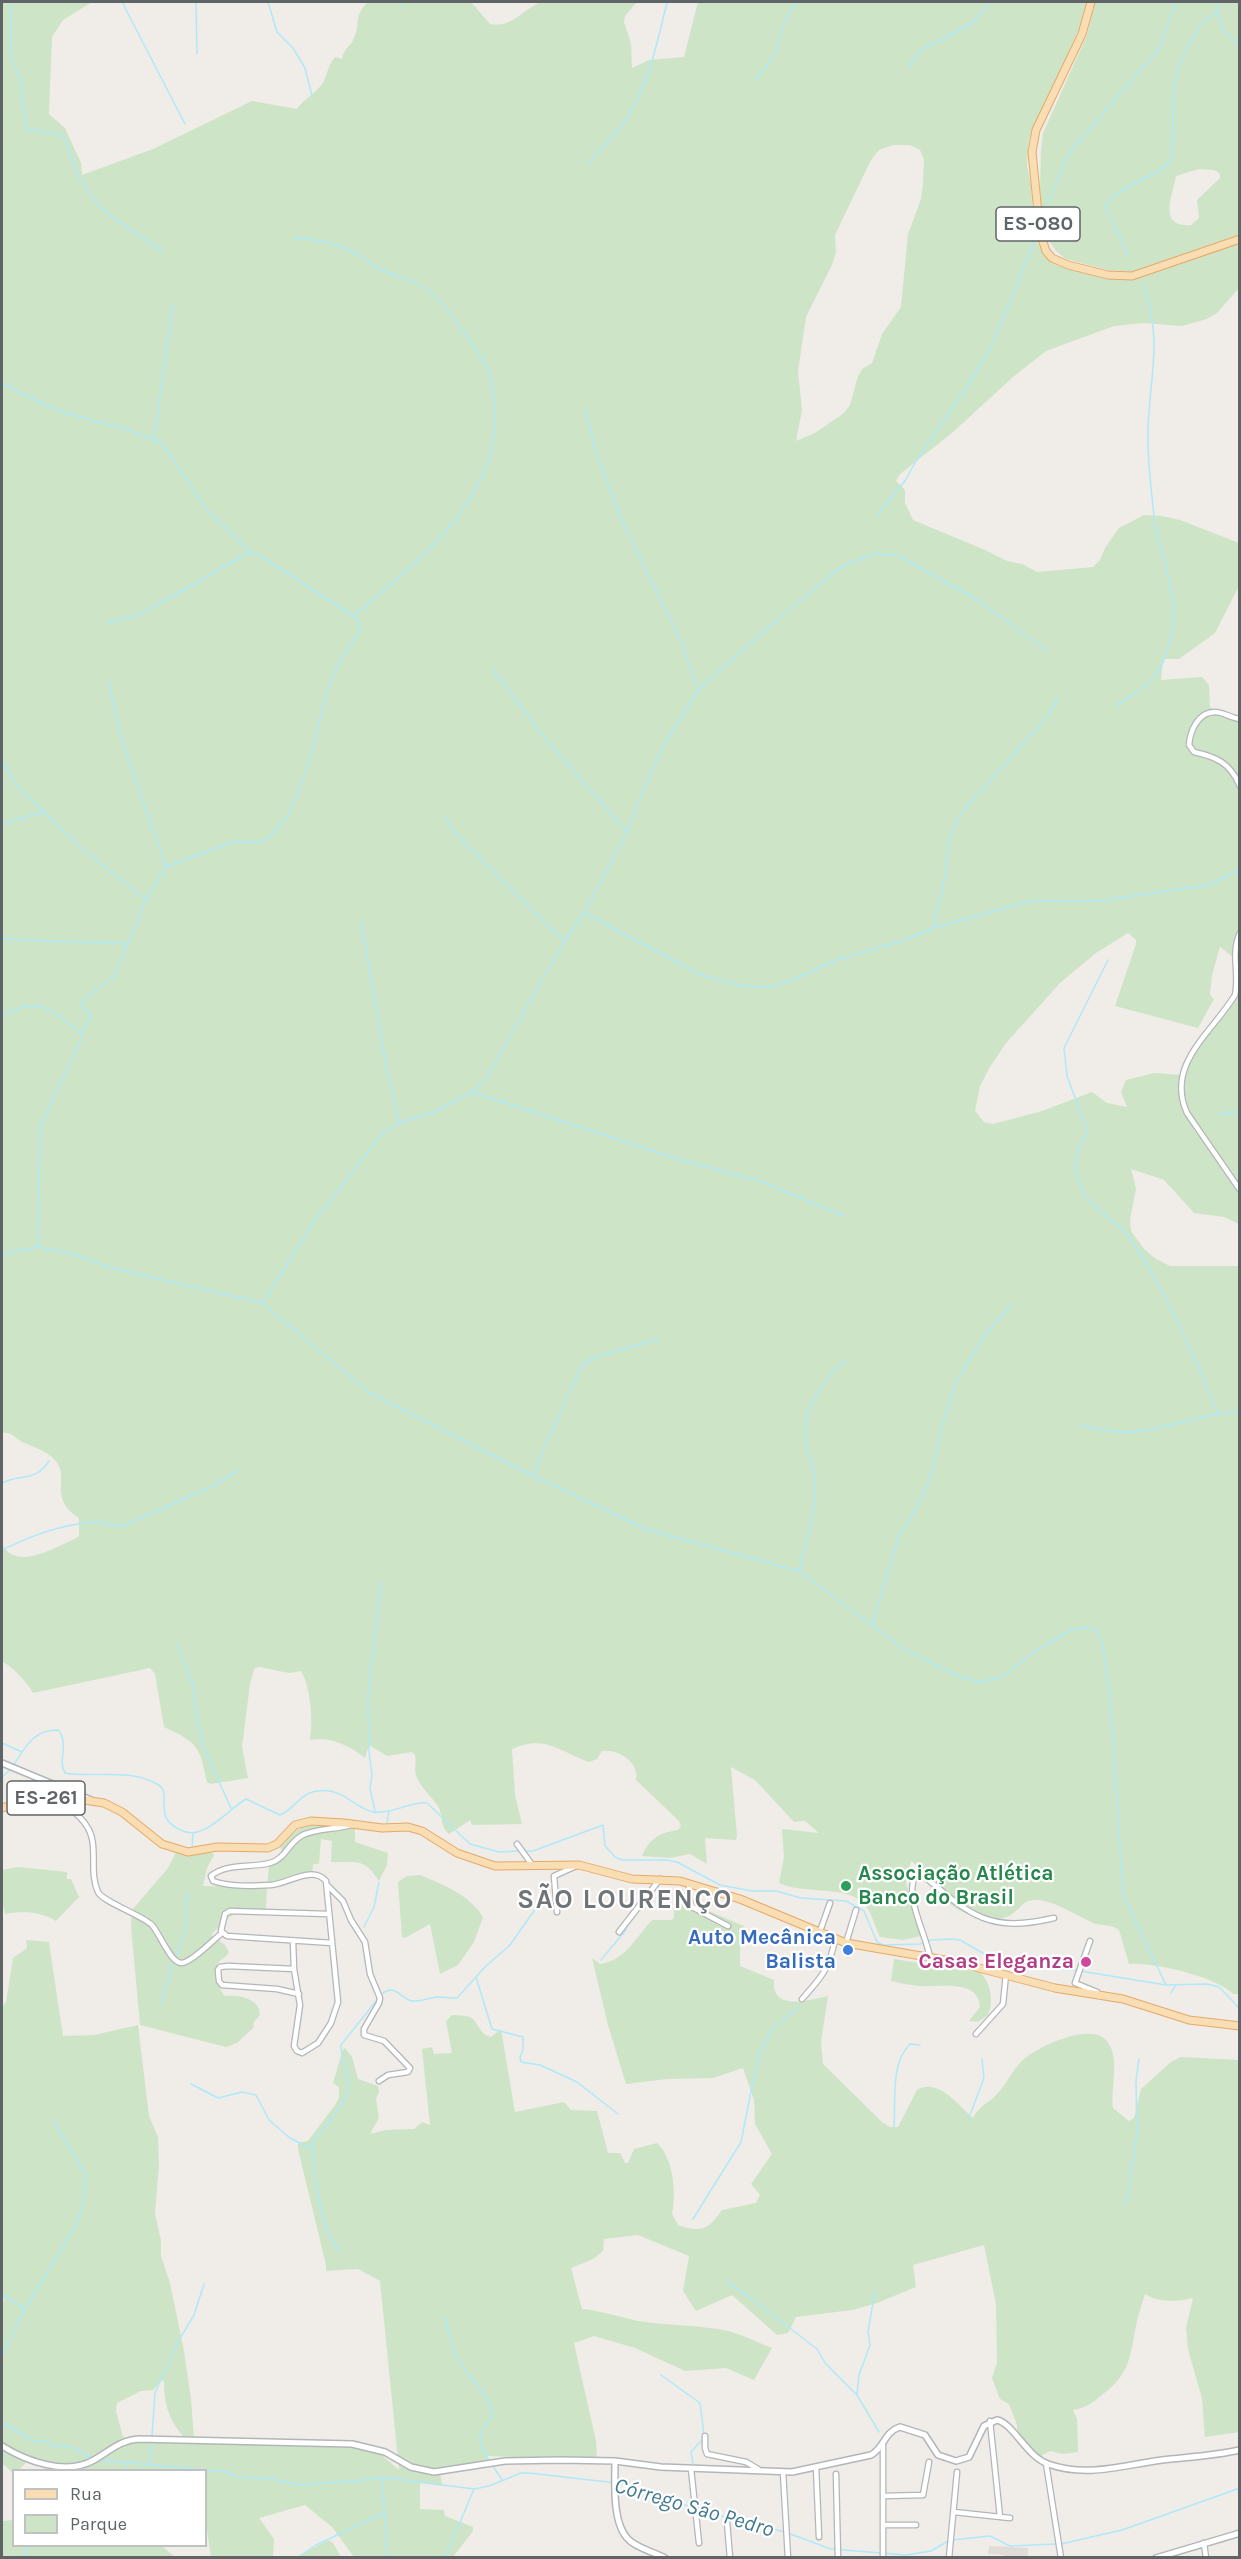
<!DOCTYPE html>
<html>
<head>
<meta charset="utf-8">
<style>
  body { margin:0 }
  #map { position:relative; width:1241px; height:2559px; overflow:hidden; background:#f0ece8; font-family:Karla,sans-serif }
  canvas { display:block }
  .frame { position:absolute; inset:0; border:3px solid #5f6467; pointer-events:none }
  .legend { position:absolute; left:12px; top:2469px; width:195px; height:78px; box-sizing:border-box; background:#fff; border:2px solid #bfc1c2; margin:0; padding:8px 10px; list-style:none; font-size:18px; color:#5f6467 }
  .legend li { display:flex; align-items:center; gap:12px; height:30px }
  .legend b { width:30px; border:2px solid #bfc1c2 }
</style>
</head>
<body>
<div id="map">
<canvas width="1241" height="2559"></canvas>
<div class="frame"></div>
<ul class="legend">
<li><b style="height:8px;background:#f9deb3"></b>Rua</li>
<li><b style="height:16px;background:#cde5c6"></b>Parque</li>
</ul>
</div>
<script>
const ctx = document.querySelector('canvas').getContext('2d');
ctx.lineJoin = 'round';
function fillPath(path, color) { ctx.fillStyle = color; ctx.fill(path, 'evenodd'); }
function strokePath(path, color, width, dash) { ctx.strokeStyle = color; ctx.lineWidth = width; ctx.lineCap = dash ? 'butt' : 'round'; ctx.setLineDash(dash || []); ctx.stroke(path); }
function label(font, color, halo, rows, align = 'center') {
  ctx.font = font + ' Karla,sans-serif'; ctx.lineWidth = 4.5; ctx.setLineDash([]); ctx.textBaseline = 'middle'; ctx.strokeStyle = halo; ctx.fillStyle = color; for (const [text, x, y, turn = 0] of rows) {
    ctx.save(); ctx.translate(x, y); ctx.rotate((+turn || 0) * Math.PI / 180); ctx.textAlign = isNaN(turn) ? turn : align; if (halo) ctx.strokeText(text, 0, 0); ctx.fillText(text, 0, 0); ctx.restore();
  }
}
fillPath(new Path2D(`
  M989 2546 1028 2548V2556L1004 2558V2555L988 2554Z`), '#e0dcd6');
fillPath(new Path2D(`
  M2 2H92L63 20 52 37 49 114 65 128 81 163 82 175 153 149 252 101 297 109C305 98 315 94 322 84 328 75 327 66 335 57L342 59C344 47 351 47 354 38 361 23 353 16 368 2H471L490 24C512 28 521 11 539 3 549 0 621 2 637 2L625 16 624 22 631 43 632 68 649 60 684 57 698 2H1087L1079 29 1029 139 1027 165 1031 185 1033 220 1035 238 1044 256 1058 266 1119 280 1157 272 1239 242V288L1217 313 1207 319 1182 326 1143 323 1114 326 1046 351 1013 377 952 433 900 474 896 481 905 490V503L913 520 985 550 1007 561 1022 564 1037 572 1093 567 1100 560 1105 548 1119 528 1144 515 1162 516 1180 520 1239 543V586L1215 633 1179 659H1163L1161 680 1202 677 1209 685 1210 707 1227 718 1239 721V1224L1224 1217 1194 1213 1164 1180 1131 1169 1136 1189 1130 1220 1131 1231 1144 1249 1156 1259 1170 1266H1239V1994H1233C1217 1977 1153 1962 1129 1964L1119 1930C1111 1924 1102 1926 1093 1923 1077 1916 1050 1898 1033 1900 1023 1901 1022 1906 1015 1912 1001 1924 980 1919 963 1912 940 1902 931 1876 911 1861L906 1883 921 1936 903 1940 880 1937C875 1927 872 1914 866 1906 849 1884 804 1895 779 1883L784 1857 782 1829 819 1833 805 1821 794 1822 755 1780 731 1767 737 1836 736 1840 705 1838 707 1864 690 1854 670 1858 642 1856C650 1838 659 1833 678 1830L681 1826 679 1821 636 1780C640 1763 619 1749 602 1751L597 1759 589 1762C559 1752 547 1734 512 1749L515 1795 522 1824 472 1825 470 1820 449 1834C439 1824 444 1820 439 1808 434 1799 422 1789 417 1778 413 1770 417 1763 415 1755L412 1752 387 1756 369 1745 365 1758C348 1745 332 1737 310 1740 313 1722 311 1687 301 1671L289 1673 259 1667 254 1669 250 1684 242 1747 248 1778 211 1784 207 1782C199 1745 198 1743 164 1727L155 1674 150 1668 33 1693C29 1684 10 1664 2 1662V1544C16 1572 55 1547 75 1539L79 1536V1518C47 1498 71 1478 55 1460 46 1450 33 1447 22 1442 14 1437 11 1432 2 1433ZM893 145H910L920 150 924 160 923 183 921 199 908 234 901 307 882 334 872 363 862 369 858 376 850 405 844 413 815 433 796 441 802 410 798 371 806 317 832 265 836 252 835 235 871 160 879 150ZM1128 933 1136 940V944L1115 1006 1198 1028 1214 999 1210 995 1212 975 1220 947 1233 957C1233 970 1236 981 1234 993L1182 1075 1154 1073 1126 1080 1121 1092 1127 1107 1107 1103 1092 1092 1042 1111 993 1124 984 1122 975 1111 980 1086 990 1067 1006 1043 1060 983 1096 953Z
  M1095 2H1239V236L1133 272 1108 270 1066 259 1057 252 1044 234 1040 190 1041 150 1043 133 1087 35ZM1199 169 1214 170 1219 173 1220 178 1197 200 1199 218 1191 225C1157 228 1173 194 1176 176Z
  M325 1823 355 1828V1842L388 1853 387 1865 379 1881C363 1857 358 1863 331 1862L332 1841 321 1839 319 1864H313L312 1876 283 1886 267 1887 266 1909C237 1908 231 1914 211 1935L225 1945 229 1952C226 1958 222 1958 218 1963 212 1971 219 1990 225 1996 238 1995 260 1998 260 2015L253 2023 254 2027 237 2043 226 2047 140 2025 131 1926 132 1910 168 1868 176 1852 188 1855 211 1852 214 1855 207 1868 203 1886 267 1887 269 1866 286 1857 280 1847C296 1829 301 1824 325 1823Z
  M18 1867 67 1872V1879H71L79 1897 56 1921C40 1911 23 1911 5 1914L2 1899V1870Z
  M420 1875C443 1885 469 1894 483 1917L474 1942 458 1965 440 1974 430 1924 405 1938 402 1937 398 1882 407 1876Z
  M674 1896 744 1926 740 1936V1966L774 1980C771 2012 810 2000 828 1996L821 2042 823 2064 882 2122 890 2127H898L917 2090C938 2077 959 2106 973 2118 978 2109 983 2105 991 2100 1004 2090 1011 2071 1023 2060 1037 2047 1091 2021 1107 2041 1121 2059 1110 2088 1113 2108L1129 2121 1134 2118 1141 2089 1171 2062 1181 2057 1239 2060 1240 2432 1205 2437 1202 2399 1188 2349 1186 2328 1193 2298C1175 2302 1160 2303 1145 2294 1142 2304 1138 2315 1136 2326 1130 2357 1130 2374 1102 2395 1092 2403 1086 2408 1073 2410L1077 2419 1078 2452 1062 2454 1050 2451 1039 2457 1017 2437V2425L1009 2404 1000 2399 992 2378 997 2363 996 2304 984 2245 913 2265 916 2287 877 2303 852 2310 796 2317 788 2333 777 2335 732 2295 696 2311 683 2291 689 2256 638 2235 604 2239 603 2251 593 2259 571 2268 582 2309C605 2311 624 2319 645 2322 673 2326 701 2325 728 2331 743 2335 757 2342 772 2348L754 2380 726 2368 685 2371 635 2348 594 2336 574 2343 596 2441 597 2460 487 2456 488 2460 440 2471 442 2486 420 2483V2509L444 2510 445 2516 473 2527V2531L453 2557H354L332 2527 305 2505 259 2518 274 2539 273 2557H211L206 2524V2470H85L82 2468 27 2461 19 2470H14L13 2473 2 2463V2307L4 2300 2 2296V2007L6 2002 13 1958 27 1948 26 1940 49 1942 63 2036 94 2035 138 2025 149 2116 158 2137 159 2164 155 2213 161 2241V2256L170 2283 184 2351 191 2399 194 2439 343 2440 377 2451 399 2470 380 2281 358 2269 326 2271V2265L298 2149V2143L308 2141 335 2105 339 2098V2087L333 2083 343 2049 345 2048 352 2057 358 2079 378 2086 379 2092 376 2099 379 2118 370 2134 386 2130 414 2129 422 2122 430 2125 422 2049 432 2047 434 2054 452 2053 446 2021 452 2015C480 2016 470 2019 485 2035L491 2037 501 2029 515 2112 564 2102 571 2110 597 2111 608 2153H620L625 2163H628L634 2149 657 2143C673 2157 677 2194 672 2214L678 2225C701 2233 708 2230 722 2210L756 2203 760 2195 751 2184 772 2154 755 2124 754 2100 743 2068 713 2078 667 2079 626 2084 608 2025 592 1958 600 1964C626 1960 636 1937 652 1920H671L674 1918ZM162 2380 164 2381C164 2404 169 2421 185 2438L123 2437 116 2411 117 2403 141 2391 153 2390Z
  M894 1959 980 1972C991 1983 994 2001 988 2015L978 2022 969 2021 980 2007C978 1978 939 1988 919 1986 910 1985 900 1983 891 1981Z
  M2 2521 13 2520 14 2546H162L175 2557H2Z
  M328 2540 333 2543 341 2557H297Z`), '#cde5c6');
strokePath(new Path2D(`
  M11 2V56L21 81 26 129 63 135C70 149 73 165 80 178 101 218 130 227 163 252
  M122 2 185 124
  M196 2 197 54
  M268 2 277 32 293 48 305 68 312 96
  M402 6 403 2
  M1217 12 1223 31 1240 45
  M908 68 921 50 971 24 991 2
  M756 80 775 54 783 25 796 2
  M587 165C598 152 611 140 621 126 648 90 657 44 667 2
  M1047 204 1070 152 1158 50 1176 2
  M294 238C316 239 340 244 359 255 364 258 368 263 374 266 389 275 409 277 424 287 439 297 450 312 460 327 469 340 482 354 487 369 497 395 497 428 490 454 471 522 406 571 355 615
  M1129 256 1105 207 1114 195 1164 168 1172 158 1174 87 1179 64 1200 25 1217 11 1220 2
  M2 384 62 412 125 429 162 443 208 511 250 552 262 557 354 616 362 627 340 661 328 688 308 765 288 816 267 839 258 842H233L166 867 146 900 115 975 80 1003 91 1017 81 1033 80 1042 40 1126 38 1246
  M585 408 596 451 622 521 683 645 698 689
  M154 439 173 304
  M877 515 905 481 917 459 969 384 994 341 1034 242
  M107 623 139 615 250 552
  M493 670 540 732 626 831
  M108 681 123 743 166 866
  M1117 705C1152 683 1164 675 1172 632 1180 591 1158 556 1154 516 1151 487 1147 458 1148 429 1150 373 1163 340 1143 285
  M2 761 18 787 80 847 145 899
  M445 816 454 832 564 941
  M2 824 43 812
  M585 913 701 975 743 986 768 987 788 982 836 960 905 940 933 928 1030 901H1100L1208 885 1240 870
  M361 920 385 1060 399 1123
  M933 928 946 872 949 838 963 811 1046 718 1058 699
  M2 939 127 944
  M1108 960 1064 1048 1067 1076 1088 1133C1074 1149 1072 1167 1081 1188 1092 1211 1117 1219 1131 1240 1168 1294 1192 1353 1218 1413
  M2 1015C42 996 48 1008 80 1032
  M472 1092 678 1159 760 1181 844 1216
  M1219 1114 1240 1112
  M2 1254 38 1247 73 1254 108 1267 262 1303 370 1393 532 1475 648 1530 799 1571 907 1651 958 1676 980 1682 1000 1678 1034 1652 1071 1630 1088 1627 1096 1630 1102 1641 1110 1695 1123 1895 1166 1985
  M263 1302 315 1220 381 1135 399 1123 432 1113 472 1092 484 1082 564 942 584 913 627 832 647 781 664 745 698 690 770 626 836 571 847 564 874 554 897 555 976 599 1048 651
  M1079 1425C1093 1427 1107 1432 1121 1432 1161 1432 1200 1414 1240 1411
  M532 1475 582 1365 595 1357 659 1339
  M2 1483C21 1473 35 1483 49 1461
  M2 1550C31 1536 59 1525 93 1522 104 1521 114 1528 125 1525L215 1485 237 1471
  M800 1570C806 1540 818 1506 815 1475 813 1463 807 1452 806 1439 802 1409 824 1380 845 1360
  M872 1625 899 1536 917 1507 931 1478 940 1434 956 1382 985 1335 1013 1303
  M177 1644 194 1687 197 1723 204 1749 231 1808
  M2 1743 22 1752
  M13 1766C26 1746 33 1730 58 1730 70 1743 57 1760 65 1773 96 1778 128 1768 157 1784 175 1793 149 1818 183 1831 205 1840 227 1810 246 1799L280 1815C294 1810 299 1793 318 1791 343 1787 354 1808 373 1812 389 1815 413 1801 427 1803L470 1844 499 1852 519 1851
  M2 1777 10 1770
  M375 1811 370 1789 372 1774 369 1753 368 1696 381 1583
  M387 1823 389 1811
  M192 1847 193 1834
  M524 1851H533L603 1825 605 1846 615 1857 622 1860H667L677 1862 720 1885 752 1891H776L801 1898 846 1901 864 1911 877 1942 883 1945 920 1944 931 1940 951 1939 960 1940 993 1959 1035 1968 1074 1970 1166 1985 1207 1984 1219 1987 1240 2009
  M364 1927 374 1907 379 1882
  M176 1956 185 1929 188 1892
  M601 1960 626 1930
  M476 1977 492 2029 523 2037V2049L520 2058 521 2062 540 2065 577 2082 618 2114
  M1171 1993 1175 1986
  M382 1994C395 1983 400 1998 412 2001 420 2002 428 1998 437 1997 443 1997 450 1998 457 1998L485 1967 510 1945 536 1908
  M161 2003 172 1964
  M191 2084 218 2098 242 2092 256 2095 269 2120 290 2138 313 2150
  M968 2120 984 2078 982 2059
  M894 2127C896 2101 890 2064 910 2044L920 2045
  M1126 2205 1137 2134 1136 2080 1139 2059
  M693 2219 741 2142 754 2076 759 2056 769 2034 774 2027 799 2007
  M340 2251C320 2233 313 2168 313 2142 326 2122 352 2103 348 2077 347 2066 340 2056 341 2045L376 2001
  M727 2282 747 2295 817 2349 825 2363 857 2395 879 2432
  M2 2294 25 2309
  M445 2318C448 2332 451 2346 458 2359 467 2377 494 2397 492 2416 477 2436 476 2438 489 2460
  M2 2356 25 2309 76 2225 84 2202 85 2174 54 2121
  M661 2375 700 2403 704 2435
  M857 2394 859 2375 870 2345 868 2331 875 2292
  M2 2423 34 2441H48L55 2448 59 2445 74 2448 91 2458
  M152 2436 155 2393 179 2340 194 2315 204 2284
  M101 2460 226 2472 236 2477 272 2479 299 2485 389 2478 474 2489 489 2486 521 2473H529L625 2484 693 2508
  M693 2463 691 2452 703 2439
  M150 2464 151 2445
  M493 2466 502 2480
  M124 2470 126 2463
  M382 2479 388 2558
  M698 2510 785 2532 831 2549 906 2555 931 2551 948 2541
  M952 2540 990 2536 1010 2546 1056 2544
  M1061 2544 1122 2530 1240 2488
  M20 2558 30 2546
  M297 2558 316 2545 384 2513
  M445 2558 474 2489`), '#afe9f9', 1.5);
const minor = new Path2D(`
  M1240 719C1231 718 1223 712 1215 712 1198 712 1190 731 1189 745L1194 752C1217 757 1230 763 1240 786
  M1240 933C1230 954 1240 974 1235 995 1212 1033 1165 1064 1187 1113L1240 1190
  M60 1799C68 1808 80 1815 86 1825 100 1844 88 1871 98 1892 103 1902 140 1914 152 1925 160 1934 171 1964 182 1963 192 1962 213 1940 222 1933
  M517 1844 533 1866
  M690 1884 688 1894 692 1907 728 1926
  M327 1885 343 1901 351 1920 365 1942 370 1974 380 1998 379 2003 364 2029V2035L384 2041 410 2068 408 2072 388 2075 379 2081
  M557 1912 554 1876 574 1867
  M328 1914 230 1911 225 1914 221 1931 227 1936 332 1943
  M619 1932 660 1879
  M819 1934 830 1903
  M1090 1941 1075 1983 1097 1992
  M293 1942 294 1969 300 2005 294 2046 297 2051 302 2053 318 2043 331 2023 338 2002 326 1881C312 1865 287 1884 271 1885 253 1886 230 1887 213 1881L211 1876C226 1863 252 1868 270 1863 285 1859 288 1844 301 1836 315 1828 335 1830 351 1825
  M846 1943 856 1910
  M930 1958C927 1936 903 1895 916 1875L925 1877C971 1916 990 1933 1054 1918
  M294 1969 228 1966 220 1967 218 1970 219 1981 222 1985 277 1989 299 1994
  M802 1999C821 1978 830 1968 835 1939
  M976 2034 1003 2004 1006 1974
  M990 2421 1000 2517
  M705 2436V2448L707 2454 746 2462 758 2469
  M1046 2463 1061 2558
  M816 2467 819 2537
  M691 2469 699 2543
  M783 2472 788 2558
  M836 2474 838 2558
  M884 2496 923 2495 929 2462
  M954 2512 1010 2518
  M727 2522 730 2558
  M883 2525H916
  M1204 2543 1206 2558
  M883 2558V2445
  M949 2558 957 2472`);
const tertiary = new Path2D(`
  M2 1763 91 1800
  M2 2446C26 2461 66 2476 94 2460 110 2451 120 2440 139 2439L352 2444 385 2452 411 2467 434 2472 505 2461 561 2460 615 2461 661 2467 792 2472 871 2455C885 2447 884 2432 900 2427L925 2435 938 2455 956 2461 969 2457 984 2426 997 2420C1014 2424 1026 2456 1048 2464 1087 2478 1123 2465 1162 2460 1188 2457 1213 2456 1240 2450
  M615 2461C615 2483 612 2523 628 2539 636 2548 654 2552 665 2558
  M1156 2558 1240 2533`);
const primary = new Path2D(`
  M1091 2 1082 34 1036 130 1032 152 1040 233 1046 251 1052 258 1068 265 1108 275 1132 276 1240 239
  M2 1808 33 1798 84 1800 104 1803 122 1812 162 1844 188 1852 217 1847 268 1848 277 1844 295 1825 311 1821 344 1823 382 1828 408 1827 422 1831 457 1853 495 1866 579 1865 632 1879 680 1881 740 1899 846 1943 956 1962 1055 1988 1123 1999 1189 2020 1240 2026`);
strokePath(minor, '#b3b6b9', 7);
strokePath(tertiary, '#b3b6b9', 8);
strokePath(primary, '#e7a869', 9);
strokePath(minor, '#fff', 4.5);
strokePath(tertiary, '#fff', 5);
strokePath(primary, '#f9deb3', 7);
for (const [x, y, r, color] of [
  [846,1886,6,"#2e9e5b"],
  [848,1950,6,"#3f7fe0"],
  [1086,1962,6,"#d1479c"]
]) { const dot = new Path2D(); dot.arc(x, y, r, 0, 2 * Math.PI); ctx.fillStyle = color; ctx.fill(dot); strokePath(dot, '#fff', 2); }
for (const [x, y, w] of [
  [1038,224,84],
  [46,1798,78]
]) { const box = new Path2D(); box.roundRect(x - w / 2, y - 17, w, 34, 4.5); ctx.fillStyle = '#fff'; ctx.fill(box); strokePath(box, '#5f6467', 1.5); }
label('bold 20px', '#5f6467', null, [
  ["ES-080",1038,224],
  ["ES-261",46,1798]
]);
label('bold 21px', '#27864d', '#fff', [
  ["Associação Atlética",858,1874],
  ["Banco do Brasil",858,1898]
], 'left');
label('bold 21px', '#366cbe', '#fff', [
  ["Auto Mecânica",836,1938],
  ["Balista",836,1962]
], 'right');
label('bold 21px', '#b23c85', '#fff', [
  ["Casas Eleganza",1074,1962]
], 'right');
label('italic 22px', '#427a91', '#fff', [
  ["Córrego São Pedro",694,2508,16]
]);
ctx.letterSpacing = '1.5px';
label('bold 27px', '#707678', '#fff', [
  ["SÃO LOURENÇO",625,1900]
]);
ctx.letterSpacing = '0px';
</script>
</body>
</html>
